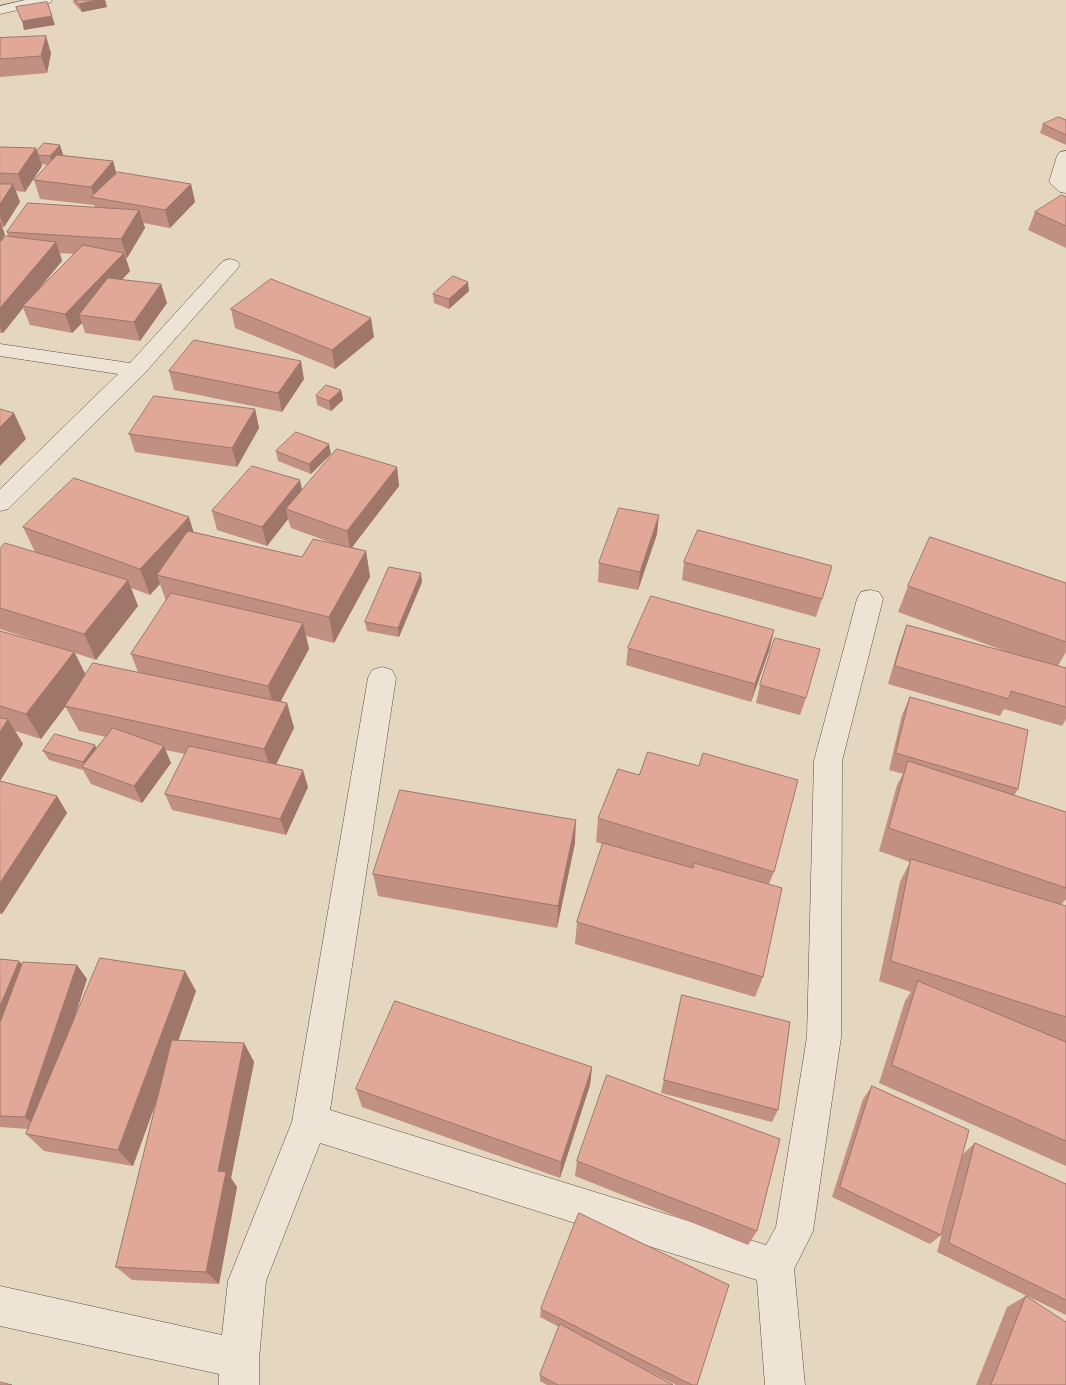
<!DOCTYPE html>
<html>
<head>
<meta charset="utf-8">
<style>
  body { margin:0 }
  canvas { display:block; background:#e5d6bf }
</style>
</head>
<body>
<canvas width="1066" height="1385"></canvas>
<script>
const ctx = document.querySelector('canvas').getContext('2d');
ctx.lineJoin = 'round';
function strokePath(path, color, width, dash) { ctx.strokeStyle = color; ctx.lineWidth = width; ctx.lineCap = dash ? 'butt' : 'round'; ctx.setLineDash(dash || []); ctx.stroke(path); }
function fillPath(path, color) { ctx.fillStyle = color; ctx.fill(path, 'evenodd'); }
const minor = new Path2D(`
  M25 0H52L50 3 0 14V6Z
  M1066 151V193L1060 192 1049 182 1057 156 1060 152Z
  M230 259 237 261 240 265 237 269 143 375 8 509 0 511V489L118 374 0 356V344L130 363 223 261Z
  M870 590 879 592 883 599 842 761 841 1037 813 1231 794 1269 805 1385H765L757 1280 320 1143 266 1281 259 1359V1385H219V1374L0 1326V1286L222 1335 228 1281 292 1122 368 678 372 670 382 667 392 670 396 678 330 1110 766 1245 776 1227 807 1037 814 761 857 599 861 592Z`);
strokePath(minor, '#5c4e44', 1);
fillPath(minor, '#eee4d5');
fillPath(new Path2D(`
  M73 0H105L107 7 82 12 73 2Z
  M0 38 51 53 47 73 0 77Z
  M1066 120V145L1040 133 1043 124Z
  M0 147 63 154 61 155 113 161 116 173 191 184 195 202 170 228 143 223 145 228 127 258H126L130 271 122 280 161 284 167 303 140 341 85 333 82 323 72 333 30 325 23 308 3 333H0V243L8 237 7 232 95 207 94 205 40 199 34 180 48 165 41 164 42 166 25 192 16 191 20 202 4 227H2L5 235 0 242ZM60 253 74 254 34 295 62 261Z
  M1066 197V248L1028 230 1035 212Z
  M469 291 449 309 434 303 433 294Z
  M231 309 374 337 335 369 235 328Z
  M169 371 304 379 282 412 174 390Z
  M341 390 343 400 331 411 317 405 316 396Z
  M255 409 259 428 237 467 135 452 129 434Z
  M276 451 331 454 311 474 278 461Z
  M397 467 399 486 352 547 366 551 370 577 334 643 306 636 309 649 281 701 287 703 294 728 276 764 308 787 286 835 172 810 165 794 185 754 165 750 171 763 142 803 91 784 83 770 49 760 43 751 96 748 106 737 79 731 65 706 41 739 15 731 23 744 0 781 57 796 67 813 2 914H0V631L52 646 0 629V549L35 552 23 527 194 532 302 557 332 543 291 528 288 519 267 546 217 530 212 511ZM160 584 166 601 131 654 138 672 86 675 75 653 96 660 138 606 131 588 150 595Z
  M657 534 638 590 598 582 599 563Z
  M684 562 827 584 816 617 682 580Z
  M422 582 399 637 367 631 365 622Z
  M1066 583V652L1058 666 1066 668V719L1062 726 1004 709 1000 716 888 684 900 643 907 625 1013 654 898 612 908 586Z
  M628 648H770L751 702 626 665Z
  M760 685 806 698 800 715 756 703Z
  M910 697 1018 789 1014 796 1066 812V899L1061 905 1066 906V1166L879 1083 905 1001 911 992 879 981 900 882 910 862 879 851 897 785 903 774 889 770 902 715Z
  M598 818 774 872 769 884 763 977 755 997 575 944 577 922 603 844 596 842Z
  M575 843 557 928 378 896 373 874Z
  M0 959 87 979 74 1019 196 991 178 1041 244 1043 254 1062 231 1178 237 1187 219 1284 132 1280 116 1267 157 1100 133 1166 44 1151 26 1134 28 1129 0 1127Z
  M682 995 778 1110 772 1122 661 1093Z
  M592 1067 590 1085 560 1178 362 1107 356 1089Z
  M872 1086 941 1235 930 1244 832 1197 863 1099Z
  M975 1143 1066 1184V1315L937 1252 963 1154Z
  M577 1161 757 1231 748 1245 575 1176Z
  M1026 1296 1066 1385H976L1007 1307Z
  M541 1309 697 1385H676L632 1363 673 1385H547L540 1381V1375L559 1327 540 1317Z`), '#c29083');
fillPath(new Path2D(`
  M96 0H105L107 7 82 12 79 4Z
  M52 16 55 25 24 30 22 21Z
  M46 36 51 53 47 73 41 56Z
  M60 145 63 154 53 165 50 156Z
  M36 148 42 166 25 192 18 174Z
  M113 161 118 179 94 197 91 187Z
  M13 184 20 202 4 227 0 216V204Z
  M191 184 195 202 170 228 165 210Z
  M139 210 145 228 127 258 121 239Z
  M0 221 5 235 0 242Z
  M56 242 62 261 24 307 23 306V308L3 333 0 327V308Z
  M124 253 130 271 88 316 79 315 82 323 72 333 65 314Z
  M468 282 469 291 449 309V299Z
  M161 284 167 303 140 341 134 322Z
  M371 318 374 337 335 369 332 350Z
  M301 361 304 379 282 412 278 393Z
  M341 390 343 400 331 411 329 401Z
  M255 409 259 428 237 467 232 448Z
  M14 413 26 439 0 466V427Z
  M329 444 331 454 311 474 309 464Z
  M397 467 399 486 350 550 347 531Z
  M300 480 304 499 286 509 288 519 267 546 262 527Z
  M659 515 657 534 638 590 640 572Z
  M189 517 197 543 157 575 160 584 150 595 140 569Z
  M366 551 370 577 334 643 329 617Z
  M421 573 422 582 399 637 398 628Z
  M128 580 138 606 96 660 84 634Z
  M303 623 309 649 275 711 268 686Z
  M774 630 770 648 751 702 755 684Z
  M74 652 87 678 41 739 26 714Z
  M287 703 294 728 272 773 264 749Z
  M8 719 23 744 0 781V732Z
  M95 745 99 754 87 769 83 762Z
  M164 746 171 763 142 803 134 786Z
  M303 770 308 787 286 835 280 819Z
  M57 796 67 813 2 914 0 912V883Z
  M576 820 575 843 557 928 558 906Z
  M19 961 31 975 0 1050V1006Z
  M77 965 87 979 38 1129 25 1117Z
  M185 971 196 991 133 1166 118 1150Z
  M244 1043 254 1062 231 1178 237 1187 219 1284 206 1272 218 1171Z
  M592 1067 590 1085 560 1178 561 1162Z`), '#9e766a');
const building = new Path2D(`
  M76 0H96L79 4Z
  M47 2 52 16 22 21 16 7Z
  M46 36 41 56 0 59V38Z
  M1059 117 1066 120V135L1043 124Z
  M44 143 60 145 50 156 38 155 37 151Z
  M0 147 36 148 18 174 0 173Z
  M57 155 113 161 91 187 34 180Z
  M118 172 191 184 165 210 91 197Z
  M0 184H13L0 204Z
  M1062 195 1066 197V226L1035 212Z
  M28 203 139 210 121 239 7 232Z
  M6 236 56 242 0 308V243Z
  M83 245 124 253 65 314 23 306Z
  M453 276 468 282 449 299 433 294Z
  M108 278 161 284 134 322 79 315Z
  M271 279 371 318 332 350 231 309Z
  M194 340 301 361 278 393 169 371Z
  M326 385 341 390 329 401 316 396Z
  M154 396 255 409 232 448 129 434Z
  M0 409 14 413 0 427Z
  M296 432 329 444 309 464 276 451Z
  M337 449 397 467 347 531 286 509Z
  M252 466 300 480 262 527 212 511Z
  M74 478 189 517 140 569 23 527Z
  M619 508 659 515 640 572 599 563Z
  M698 530 832 566 822 599 684 562Z
  M188 531 302 557 313 539 366 551 329 617 157 575Z
  M930 537 1066 583V642L908 586Z
  M5 543 128 580 84 634 0 608V549Z
  M389 567 421 573 398 628 365 622Z
  M171 593 303 623 268 686 131 654Z
  M651 596 774 630 755 684 628 648Z
  M907 625 1066 668V707L1011 691 1009 699 895 666Z
  M0 631 74 652 26 714 0 706Z
  M775 638 820 649 806 698 760 685Z
  M93 663 287 703 264 749 65 706Z
  M910 697 1028 730 1018 789 896 753Z
  M0 718 8 719 0 732Z
  M113 728 164 746 134 786 82 767Z
  M55 734 95 745 83 762 43 751Z
  M189 746 303 770 280 819 165 794Z
  M648 752 699 766 703 753 798 780 774 872 598 818 618 769 639 775Z
  M908 761 1066 812V888L889 828Z
  M0 781 57 796 0 883Z
  M400 790 576 820 558 906 373 874Z
  M603 843 693 868 694 863 782 888 763 977 577 922Z
  M911 859 1066 906V1017L891 961Z
  M100 958 185 971 118 1150 26 1134Z
  M0 959 19 961 0 1006Z
  M23 962 77 965 25 1117 0 1116V1023Z
  M918 981 1066 1042V1141L892 1065Z
  M682 995 790 1022 778 1110 664 1080Z
  M395 1001 592 1067 561 1162 356 1089Z
  M172 1040 244 1043 218 1171 226 1172 206 1272 116 1267Z
  M607 1075 780 1139 757 1231 577 1161Z
  M872 1086 969 1130 941 1235 840 1187Z
  M975 1143 1066 1184V1300L949 1243Z
  M579 1213 729 1285 697 1385H692L541 1309Z
  M1026 1296 1066 1322V1385H991Z
  M560 1324 673 1385H558L540 1375Z
  M0 1382 12 1385H0Z`);
fillPath(building, '#e1a898');
strokePath(building, '#9e766a', 1);
</script>
</body>
</html>
